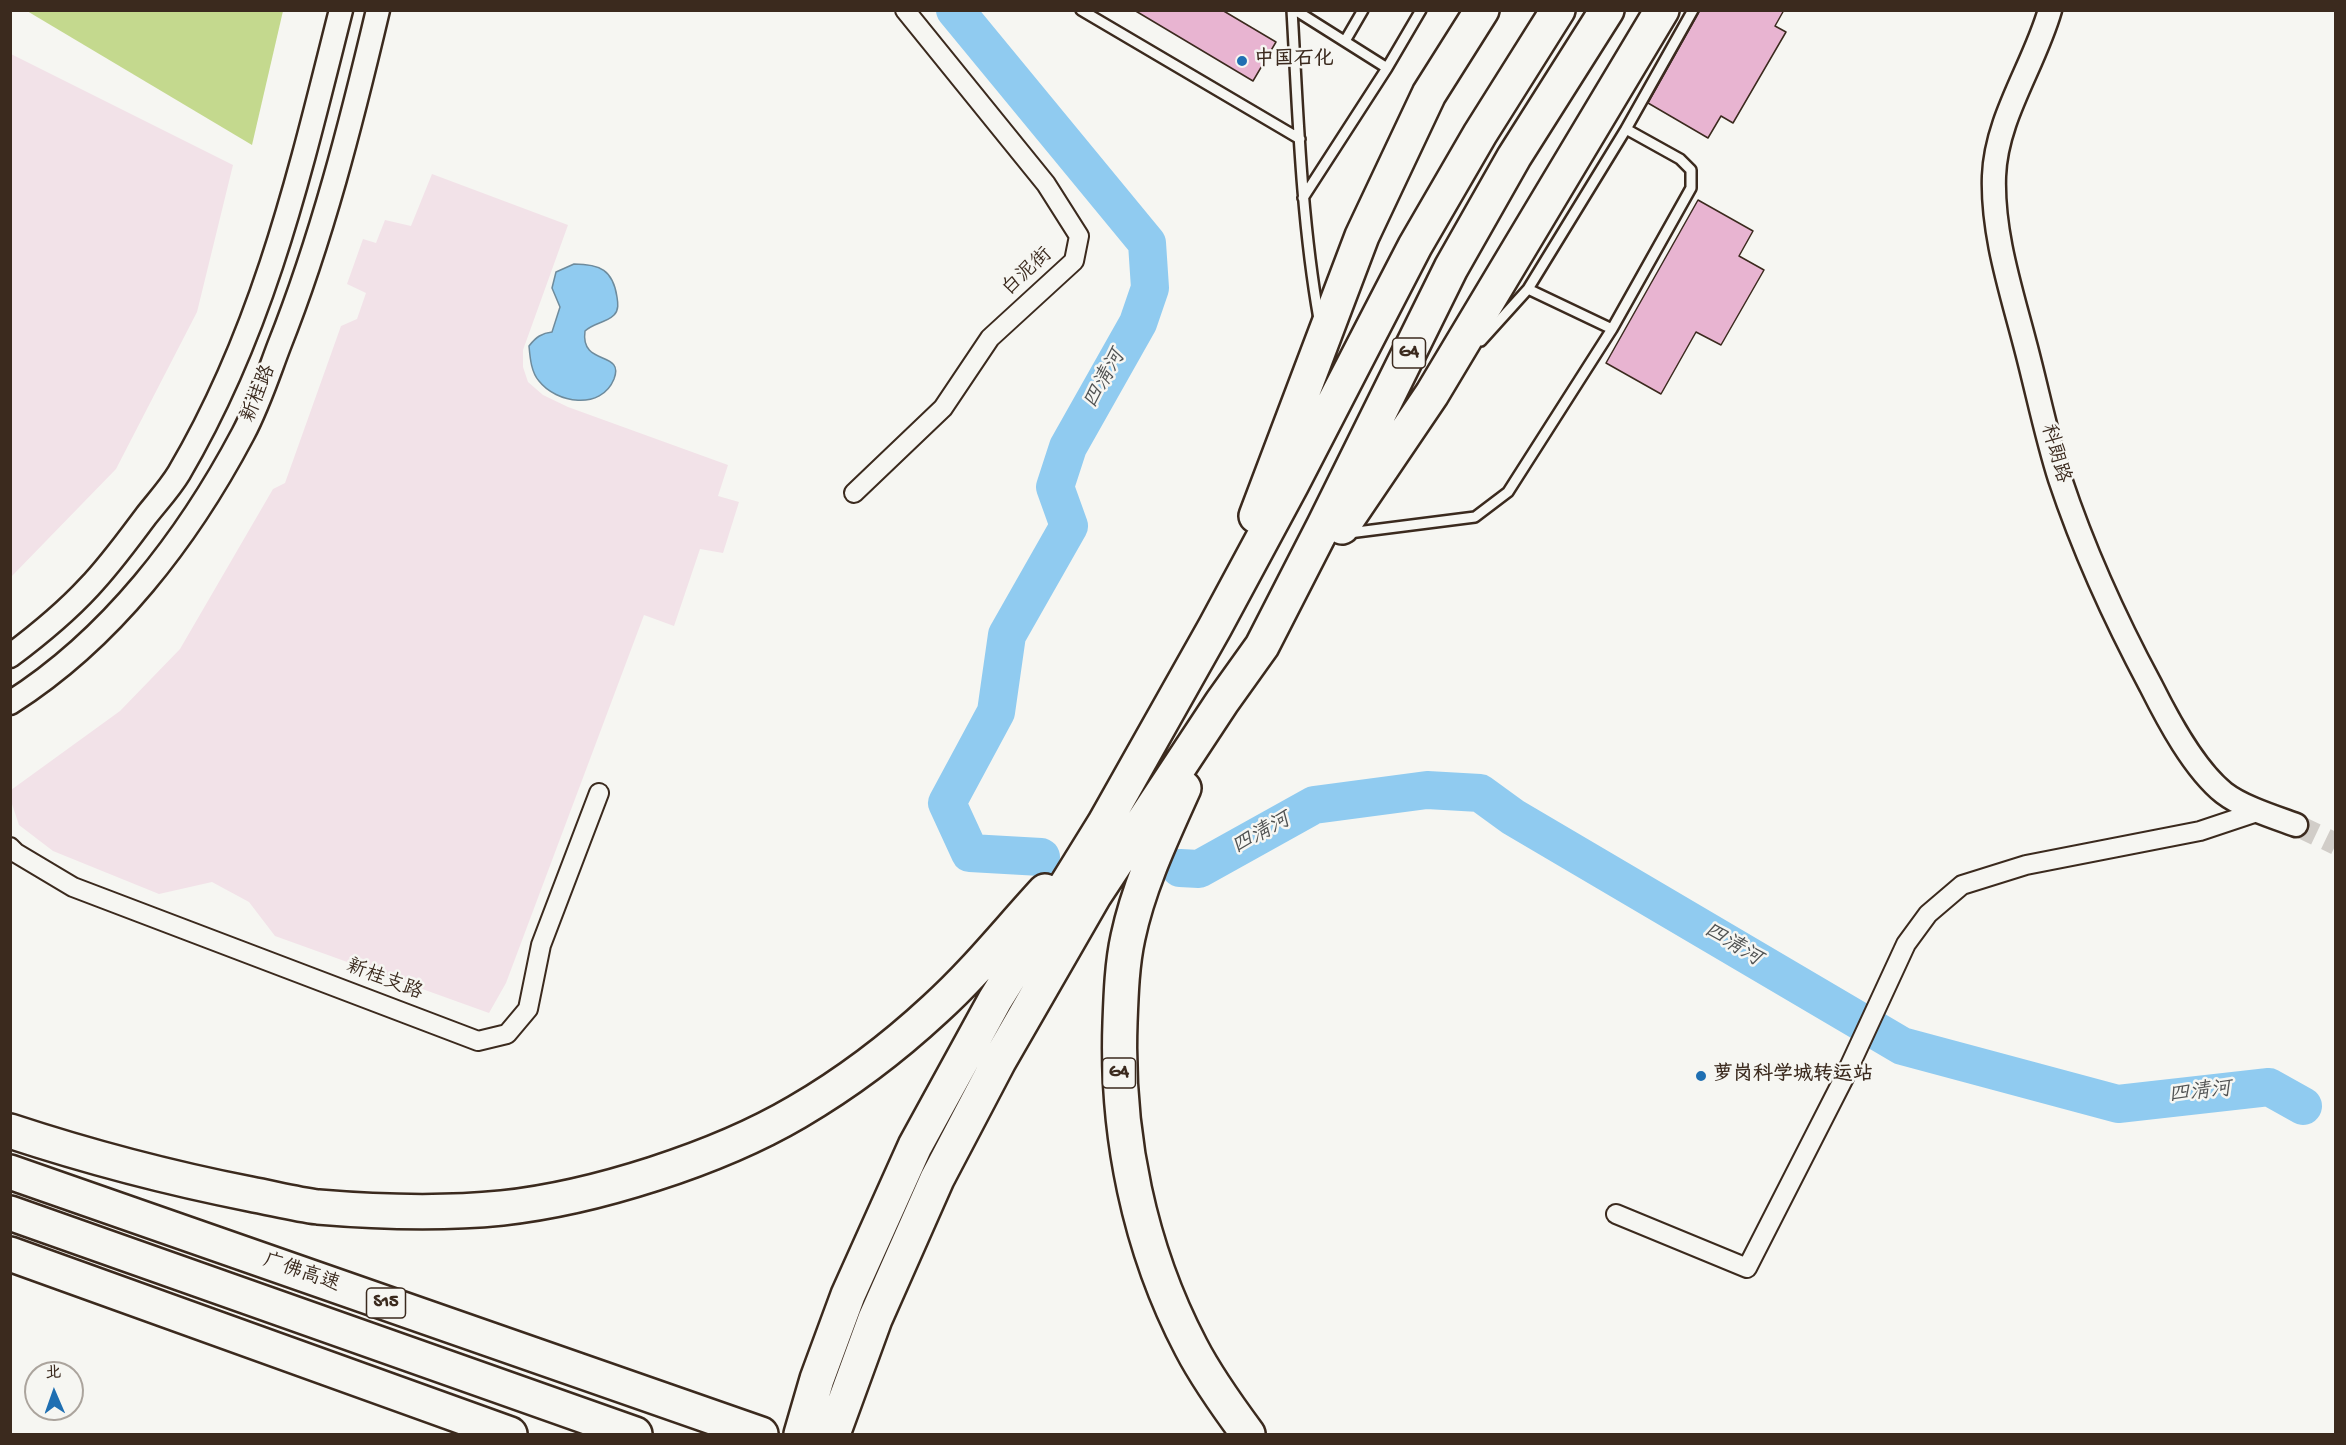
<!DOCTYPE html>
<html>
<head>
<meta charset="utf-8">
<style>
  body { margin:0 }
  #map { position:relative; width:2346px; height:1445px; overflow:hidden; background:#f6f6f2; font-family:"Gochi Hand","LXGW WenKai TC",sans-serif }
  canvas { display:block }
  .frame { position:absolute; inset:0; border:12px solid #3b2a1e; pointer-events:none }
  .north { position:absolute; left:24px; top:1361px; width:60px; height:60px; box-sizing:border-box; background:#f6f6f2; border:2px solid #aba49d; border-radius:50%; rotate:358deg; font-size:16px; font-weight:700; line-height:24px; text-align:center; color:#3b2a1e }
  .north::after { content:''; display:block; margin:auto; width:21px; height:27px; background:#1f6fb2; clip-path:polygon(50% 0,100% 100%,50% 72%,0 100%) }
</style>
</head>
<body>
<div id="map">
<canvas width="2346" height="1445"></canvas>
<div class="frame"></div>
<div class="north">北</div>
</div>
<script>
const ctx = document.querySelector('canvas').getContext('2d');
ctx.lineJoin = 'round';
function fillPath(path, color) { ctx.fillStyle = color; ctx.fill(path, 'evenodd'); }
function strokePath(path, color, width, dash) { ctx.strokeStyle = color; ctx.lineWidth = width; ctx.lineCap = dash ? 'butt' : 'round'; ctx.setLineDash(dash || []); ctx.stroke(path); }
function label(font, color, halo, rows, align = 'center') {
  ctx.font = font + ' "Gochi Hand","LXGW WenKai TC",sans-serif'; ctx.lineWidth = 5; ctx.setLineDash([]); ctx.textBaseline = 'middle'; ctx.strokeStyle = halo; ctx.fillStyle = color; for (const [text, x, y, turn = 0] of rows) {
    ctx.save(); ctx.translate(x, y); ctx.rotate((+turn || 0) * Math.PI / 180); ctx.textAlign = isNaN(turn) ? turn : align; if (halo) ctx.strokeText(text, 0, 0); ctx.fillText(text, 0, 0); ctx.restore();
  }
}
fillPath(new Path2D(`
  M11 54 233 165 197 312 116 469 11 577Z
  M432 174 568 225 523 350V367L528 382 543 395 568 407 728 465 718 496 739 502 723 553 700 549 674 626 644 615 506 983 489 1013 275 936 249 902 212 882 159 894 53 851 19 825 11 801V790L120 711 180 649 273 489 285 483 341 326 357 319 366 293 347 284 363 239 376 243 385 220 411 226Z`), '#f2e2e8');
fillPath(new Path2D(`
  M27 11H283L252 145Z`), '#c4d98e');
const water = new Path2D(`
  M574 264C600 264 613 270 617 297 618 303 619 310 614 315 606 323 593 323 585 331 580 367 625 350 614 379 601 411 556 403 539 381 531 372 530 357 529 346 536 337 542 333 552 332L560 307 552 288 556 272Z`);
fillPath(water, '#90cbf0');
strokePath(water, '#6e8b9c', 1.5);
strokePath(new Path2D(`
  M955 10 1147 243 1150 288 1138 323 1068 447 1055 487 1069 526 1007 635 996 712 947 803 970 853 1041 857
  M1180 868 1199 869 1314 805 1427 790 1480 793 1513 817 1902 1046 2118 1104 2269 1087 2303 1106`), '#90cbf0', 38);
const building = new Path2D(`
  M1134 10H1222L1276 42 1253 81Z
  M1700 10H1784L1775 26 1786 32 1733 123 1721 116 1708 138 1648 103Z
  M1698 200 1753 231 1739 256 1764 270 1721 345 1696 332 1661 394 1606 363Z`);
fillPath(building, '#e8b4d1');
strokePath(building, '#3b2a1e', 1.5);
strokePath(new Path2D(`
  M2296 825 2336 844`), '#d1cdc8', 22, [22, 11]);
const service = new Path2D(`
  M1081 10 1300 139
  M1292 10C1298 113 1301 217 1319 319
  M1295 10 1387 68
  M1345 41 1363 10
  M1303 198 1387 68 1421 10
  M1528 289 1612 329
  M1481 341 1528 289 1626 129 1693 10
  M1349 533 1475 517 1508 492 1612 329 1691 188V170L1680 159 1626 129`);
const minor = new Path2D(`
  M854 493 943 408 990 338 1074 261 1079 236 1046 184 905 10
  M10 847 16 853 73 887 478 1041 507 1034 528 1009 541 945 599 793
  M1616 1214 1747 1268 1844 1078 1906 944 1928 914 1962 885 2026 865 2200 831 2260 811`);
const tertiary = new Path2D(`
  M2050 10C2034 66 1996 118 1994 176 1992 233 2011 290 2025 344 2037 389 2046 435 2060 479 2084 551 2115 619 2151 686 2168 720 2194 769 2224 793 2242 807 2274 817 2296 825
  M10 656C38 635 65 613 89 587 110 565 128 540 146 516 157 502 170 488 179 473 265 327 300 172 341 10
  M10 703C111 639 188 538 243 434 258 406 268 375 279 346 322 238 351 124 378 10`);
const motorway = new Path2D(`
  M1256 516 1362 236 1429 94 1482 10
  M1342 527 1432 394 1662 10
  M1184 788C1162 837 1139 885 1128 937 1122 964 1121 995 1120 1023 1116 1134 1139 1248 1191 1347 1207 1378 1228 1407 1248 1434
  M10 1131C89 1157 169 1178 250 1194 272 1198 295 1204 318 1207 378 1212 442 1214 502 1208 594 1198 717 1159 797 1112 845 1084 894 1047 935 1009 975 973 1009 930 1045 891
  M10 1172 761 1434
  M10 1213 635 1434
  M10 1254 510 1434
  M801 1434 817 1379 848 1295 915 1146 995 1000 1104 824 1215 627 1292 484 1415 246 1480 134 1558 10
  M833 1434 875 1319 937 1179 999 1061 1094 896 1222 702 1262 646 1324 525 1451 268 1514 157 1607 10`);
strokePath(service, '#3b2a1e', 14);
strokePath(minor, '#3b2a1e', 22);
strokePath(tertiary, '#3b2a1e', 27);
strokePath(motorway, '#3b2a1e', 38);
strokePath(service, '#f6f6f2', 9);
strokePath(minor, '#f6f6f2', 18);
strokePath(tertiary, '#f6f6f2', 22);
strokePath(motorway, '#f6f6f2', 33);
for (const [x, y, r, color] of [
  [1242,61,6,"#1f6fb2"],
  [1701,1076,6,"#1f6fb2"]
]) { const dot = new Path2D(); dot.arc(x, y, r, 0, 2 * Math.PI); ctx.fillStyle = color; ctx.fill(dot); strokePath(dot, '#f6f6f2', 2); }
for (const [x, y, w] of [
  [1409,353,33],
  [1119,1073,33],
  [386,1303,39]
]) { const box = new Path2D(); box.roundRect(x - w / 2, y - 15, w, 30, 4.5); ctx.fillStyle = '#f6f6f2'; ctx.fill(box); strokePath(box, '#3b2a1e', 1.5); }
label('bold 18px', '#3b2a1e', null, [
  ["G4",1409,353],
  ["G4",1119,1073],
  ["S15",386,1303]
]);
label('bold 20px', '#3b2a1e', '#f6f6f2', [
  ["中国石化",1254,61],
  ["萝岗科学城转运站",1713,1076]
], 'left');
label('20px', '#3b2a1e', '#f6f6f2', [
  ["白泥街",1028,273,-43],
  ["新桂路",260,394,-68],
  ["科朗路",2054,454,74],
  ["新桂支路",384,981,21],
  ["广佛高速",301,1274,19]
]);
label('italic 21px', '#505252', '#f6f6f2', [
  ["四清河",1106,380,-61],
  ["四清河",1262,835,-29],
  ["四清河",1732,946,31],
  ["四清河",2200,1094,-6]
]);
</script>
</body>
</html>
